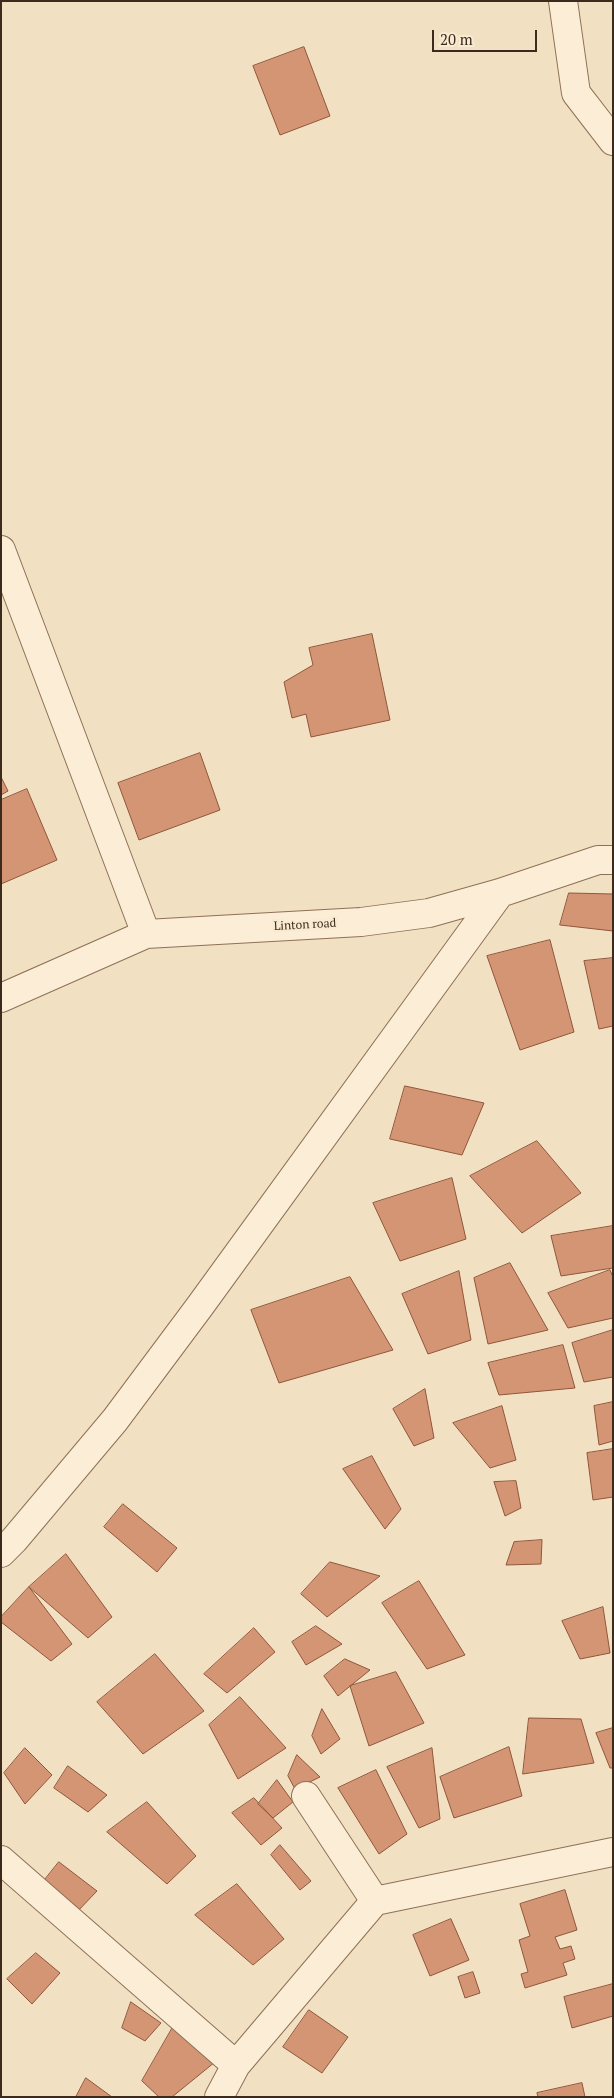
<!DOCTYPE html>
<html>
<head>
<meta charset="utf-8">
<style>
  body { margin:0 }
  #map { position:relative; width:614px; height:2098px; overflow:hidden; background:#f2e0c2; font-family:"PT Serif",serif }
  canvas { display:block }
  .frame { position:absolute; inset:0; border:2px solid #3c2a1d; pointer-events:none }
  .scale { position:absolute; left:432px; top:30px; width:105px; height:22px; box-sizing:border-box; border:2px solid #3c2a1d; border-top:0; padding-left:6px; font-size:15px; line-height:18px; white-space:nowrap; color:#3c2a1d; -webkit-text-stroke:4px #f9ebd2; paint-order:stroke }
</style>
</head>
<body>
<div id="map">
<canvas width="614" height="2098"></canvas>
<div class="frame"></div>
<div class="scale">20 m</div>
</div>
<script>
const ctx = document.querySelector('canvas').getContext('2d');
ctx.lineJoin = 'round';
function fillPath(path, color) { ctx.fillStyle = color; ctx.fill(path, 'evenodd'); }
function strokePath(path, color, width, dash) { ctx.strokeStyle = color; ctx.lineWidth = width; ctx.lineCap = dash ? 'butt' : 'round'; ctx.setLineDash(dash || []); ctx.stroke(path); }
function label(font, color, halo, rows, align = 'center') {
  ctx.font = font + ' "PT Serif",serif'; ctx.lineWidth = 5; ctx.setLineDash([]); ctx.textBaseline = 'middle'; ctx.strokeStyle = halo; ctx.fillStyle = color; for (const [text, x, y, turn = 0] of rows) {
    ctx.save(); ctx.translate(x, y); ctx.rotate((+turn || 0) * Math.PI / 180); ctx.textAlign = isNaN(turn) ? turn : align; if (halo) ctx.strokeText(text, 0, 0); ctx.fillText(text, 0, 0); ctx.restore();
  }
}
const building = new Path2D(`
  M304 47 330 116 280 135 253 66Z
  M372 634 390 720 311 737 306 714 292 718 284 682 313 665 309 648Z
  M200 753 220 810 139 840 118 783Z
  M1 777 8 791 1 795Z
  M27 789 57 860 1 884V800Z
  M569 893 613 894V931L560 925Z
  M550 940 574 1032 520 1050 487 956Z
  M613 958V1026L599 1029 584 961Z
  M405 1086 484 1103 462 1155 390 1139Z
  M537 1141 581 1193 522 1233 470 1176Z
  M452 1178 466 1239 400 1261 373 1203Z
  M613 1226V1268L561 1276 551 1236Z
  M510 1263 548 1330 488 1344 474 1278Z
  M610 1270 613 1277V1318L568 1328 548 1293Z
  M459 1271 471 1340 428 1354 402 1294Z
  M350 1277 393 1350 279 1383 251 1310Z
  M613 1330V1377L584 1382 572 1343Z
  M563 1345 575 1388 499 1395 488 1363Z
  M425 1389 434 1438 414 1446 393 1409Z
  M613 1402V1441L599 1445 594 1406Z
  M502 1406 516 1460 490 1468 453 1423Z
  M613 1449V1497L593 1500 587 1453Z
  M372 1456 401 1509 385 1529 343 1469Z
  M516 1481 521 1508 505 1516 494 1482Z
  M123 1504 177 1548 157 1572 104 1527Z
  M542 1540 541 1564 506 1565 514 1542Z
  M66 1554 112 1617 88 1638 29 1587Z
  M330 1562 380 1576 327 1617 301 1594Z
  M419 1581 465 1655 427 1669 382 1603Z
  M29 1587 72 1644 51 1661 1 1622V1617Z
  M603 1607 610 1653 580 1659 562 1621Z
  M316 1626 342 1644 306 1665 292 1642Z
  M254 1628 275 1652 227 1693 204 1674Z
  M155 1654 204 1711 143 1754 97 1702Z
  M345 1659 370 1670 338 1696 324 1676Z
  M396 1672 424 1723 369 1746 350 1686Z
  M240 1697 286 1748 238 1779 209 1725Z
  M322 1709 340 1739 321 1754 312 1736Z
  M529 1718 581 1719 594 1763 523 1774Z
  M613 1728V1768H610L596 1733Z
  M509 1747 522 1796 454 1818 440 1777Z
  M25 1748 52 1775 25 1804 4 1773Z
  M432 1748 440 1819 419 1828 387 1767Z
  M297 1755 320 1777 295 1789 288 1776Z
  M68 1766 107 1795 88 1812 54 1788Z
  M376 1770 407 1834 379 1854 338 1788Z
  M277 1780 293 1802 273 1818 258 1804Z
  M254 1798 282 1828 261 1845 232 1813Z
  M147 1802 196 1856 167 1884 107 1832Z
  M280 1845 311 1881 300 1890 271 1855Z
  M59 1862 97 1891 75 1914 43 1882Z
  M237 1884 284 1939 253 1965 195 1915Z
  M565 1890 577 1930 555 1937 560 1949 571 1946 575 1959 563 1963 567 1975 525 1988 521 1974 528 1972 519 1940 530 1936 520 1904Z
  M451 1919 469 1960 430 1976 413 1935Z
  M36 1953 60 1973 32 2004 7 1979Z
  M473 1972 480 1993 465 1998 458 1977Z
  M613 1984V2016L572 2028 564 1997Z
  M131 2002 161 2023 145 2041 122 2028Z
  M309 2010 348 2037 322 2073 283 2047Z
  M173 2027 215 2062 172 2097H159L142 2081Z
  M86 2078 112 2097H76Z
  M582 2083 585 2097H538L537 2093Z`);
fillPath(building, '#d49574');
strokePath(building, '#8f563a', 1);
const street = new Path2D(`
  M563 1 576 93 613 141
  M1 550 146 934
  M1 998 146 934 361 922 429 913 500 893 598 860H613
  M1 1553 14 1540 115 1420 200 1306 500 893
  M306 1796 375 1901
  M1 1860 236 2065
  M219 2097 236 2065 375 1901 613 1852`);
strokePath(street, '#8e7057', 30);
strokePath(street, '#fceed6', 28);
label('12px', '#3c2a1d', '#f9ebd2', [
  ["Linton road",305,925,-3]
]);
</script>
</body>
</html>
